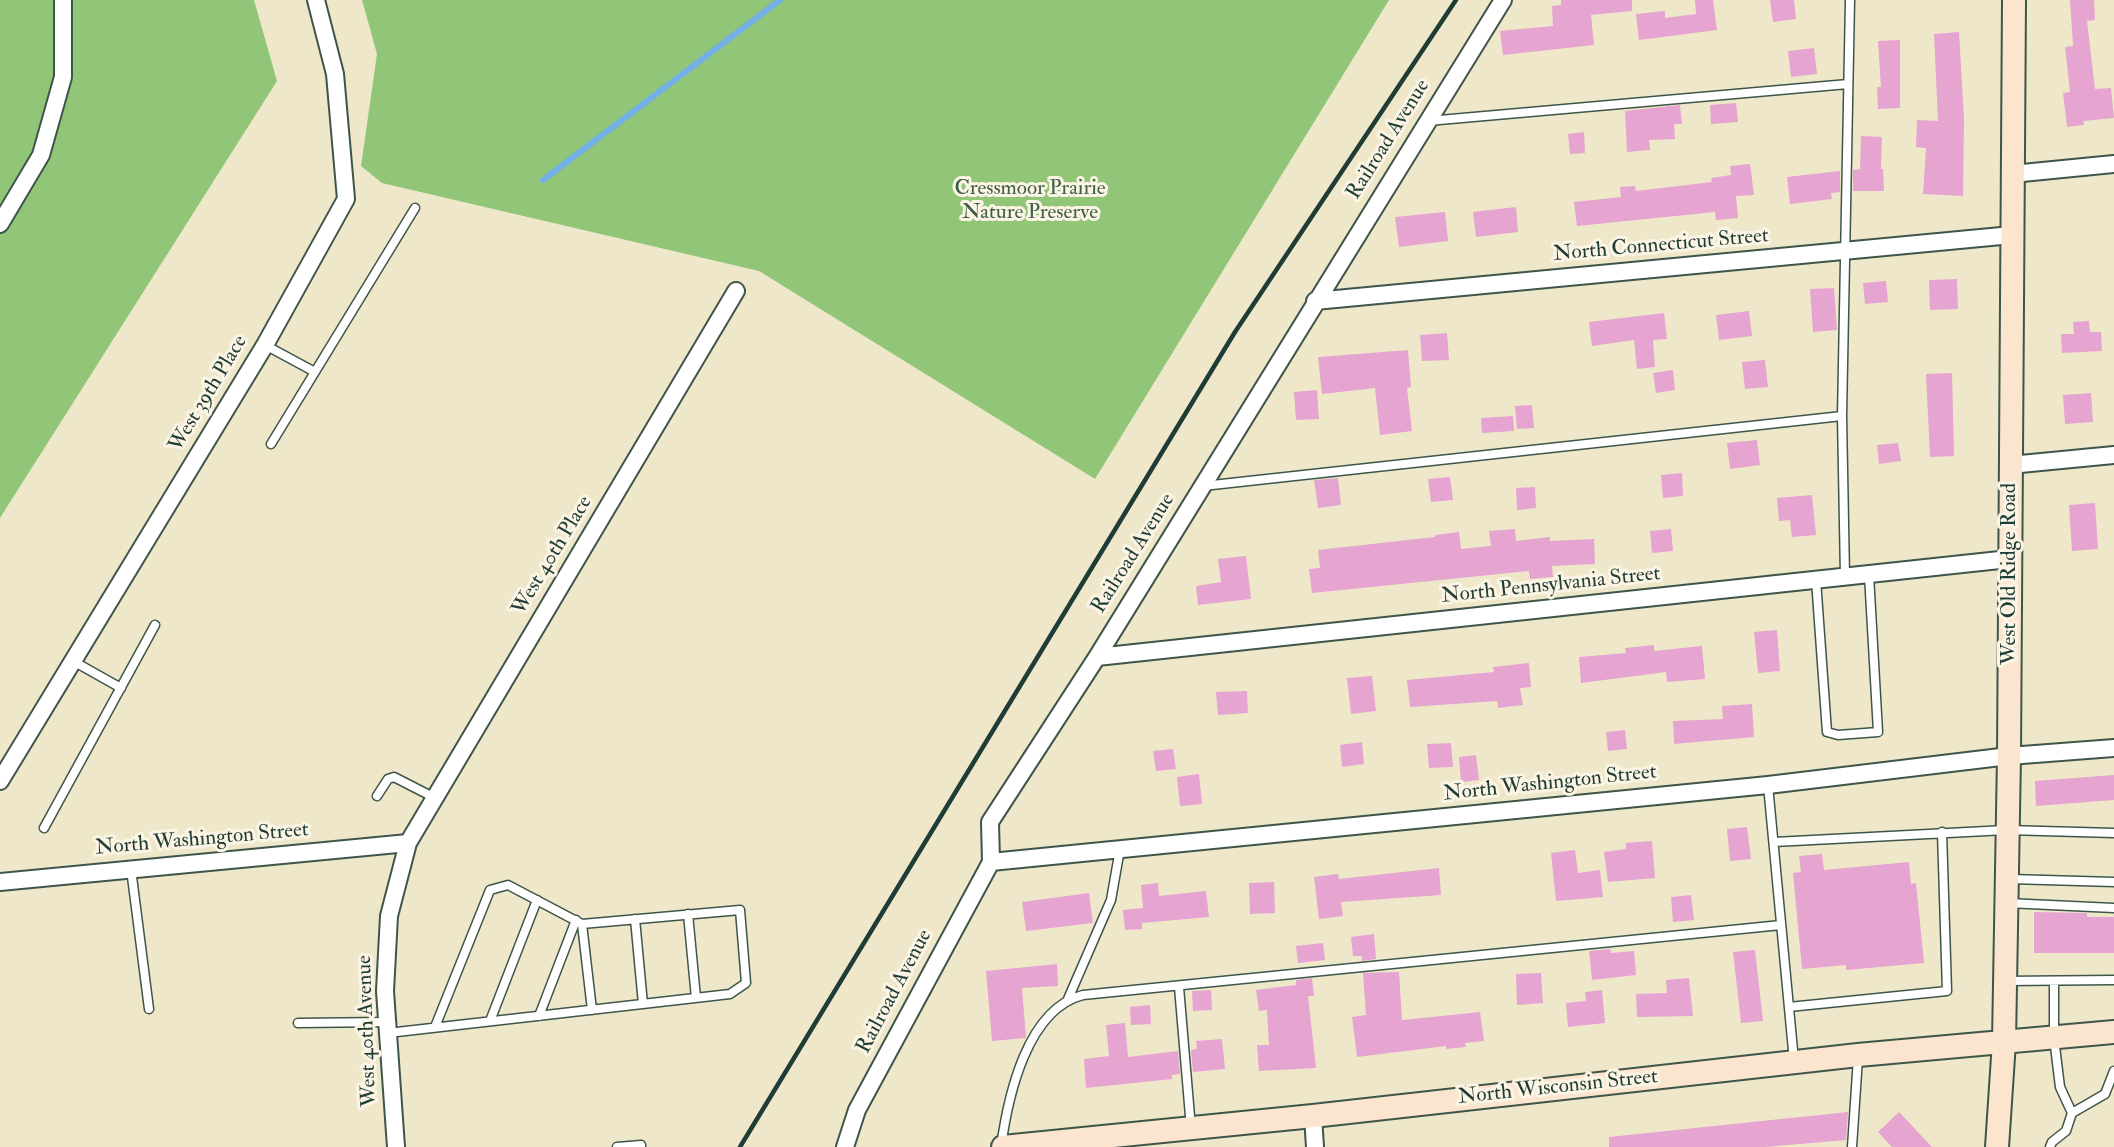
<!DOCTYPE html>
<html>
<head>
<meta charset="utf-8">
<style>
  body { margin:0 }
  canvas { display:block; background:#efe7c9 }
</style>
</head>
<body>
<canvas width="2114" height="1147"></canvas>
<script>
const ctx = document.querySelector('canvas').getContext('2d');
ctx.lineJoin = 'round';
function fillPath(path, color) { ctx.fillStyle = color; ctx.fill(path, 'evenodd'); }
function strokePath(path, color, width, dash) { ctx.strokeStyle = color; ctx.lineWidth = width; ctx.lineCap = dash ? 'butt' : 'round'; ctx.setLineDash(dash || []); ctx.stroke(path); }
function label(font, color, halo, rows, align = 'center') {
  ctx.font = font + ' "IM FELL Double Pica",serif'; ctx.lineWidth = 6; ctx.setLineDash([]); ctx.textBaseline = 'middle'; ctx.strokeStyle = halo; ctx.fillStyle = color; for (const [text, x, y, turn = 0] of rows) {
    ctx.save(); ctx.translate(x, y); ctx.rotate((+turn || 0) * Math.PI / 180); ctx.textAlign = isNaN(turn) ? turn : align; if (halo) ctx.strokeText(text, 0, 0); ctx.fillText(text, 0, 0); ctx.restore();
  }
}
fillPath(new Path2D(`
  M0 0H254L277 81 0 518Z
  M362 0H1389L1095 479 759 271 382 183 361 166 377 54Z`), '#91c678');
strokePath(new Path2D(`
  M543 180 780 0`), '#72b0e5', 6);
fillPath(new Path2D(`
  M1561 0H1632V11L1591 15 1594 45 1503 55 1500 31 1553 26 1552 6 1561 5Z
  M1695 0H1713L1717 30 1639 40 1636 14 1665 11V18L1696 14Z
  M1770 0H1794L1796 19 1773 22Z
  M2070 0H2094L2095 20 2087 21 2095 89 2111 88 2114 118 2083 121 2084 125 2067 127 2063 93 2070 92 2065 47 2073 46Z
  M1959 32 1964 119 1963 196 1923 194 1926 148 1916 147 1917 120 1938 121 1934 34Z
  M1900 40V108L1878 109 1877 87H1881L1878 41Z
  M1814 48 1817 74 1791 77 1788 51Z
  M1736 103 1738 122 1711 124 1710 105Z
  M1680 105 1682 124H1674L1675 139 1649 140 1650 150 1627 152 1625 111Z
  M1584 132 1585 153 1570 154 1568 134Z
  M1861 136 1882 137 1881 169H1883L1884 191H1853V170L1860 169Z
  M1750 164 1754 195 1736 196 1738 218 1716 220 1715 212 1577 226 1574 202 1621 197 1620 187 1635 186 1636 191 1712 182 1711 178 1731 175 1730 166Z
  M1840 171V192L1831 193 1832 199 1790 204 1787 177Z
  M1516 207 1518 232 1476 237 1473 212Z
  M1445 212 1448 241 1399 247 1395 217Z
  M1957 279 1958 309 1930 310 1929 280Z
  M1886 281 1888 302 1865 304 1863 283Z
  M1834 288 1837 330 1813 332 1810 289Z
  M1749 311 1752 336 1719 340 1716 315Z
  M1664 313 1667 339 1653 340 1655 367 1637 369 1634 340 1592 346 1589 322Z
  M2089 321 2090 332H2101L2102 351 2062 353 2061 334H2074L2073 322Z
  M1447 333 1449 360 1422 361 1420 335Z
  M1408 350 1411 387 1407 388 1412 431 1380 435 1375 388 1322 394 1318 357Z
  M1765 360 1768 387 1745 389 1742 362Z
  M1673 370 1675 390 1656 393 1653 373Z
  M1952 373 1954 456 1930 457 1926 374Z
  M1317 390 1319 419 1296 420 1294 392Z
  M2091 393 2093 422 2065 424 2063 395Z
  M1532 405 1534 428 1517 429 1515 406Z
  M1513 416 1514 431 1482 433 1481 418Z
  M1757 440 1760 465 1730 469 1727 443Z
  M1898 443 1901 461 1879 464 1877 445Z
  M1682 473 1683 496 1663 498 1661 475Z
  M1450 477 1453 500 1431 502 1428 479Z
  M1338 478 1341 505 1318 508 1314 480Z
  M1535 487 1536 508 1517 510 1516 488Z
  M1812 495 1816 535 1792 537 1790 520 1779 521 1777 498Z
  M2095 503 2098 549 2072 551 2069 505Z
  M1515 529 1516 541 1550 537V541L1594 539 1595 564 1552 566 1553 577 1530 579 1529 571 1312 593 1309 569 1320 568 1318 550 1435 537V535L1459 532 1461 549 1491 546 1489 531Z
  M1671 529 1673 551 1652 553 1650 531Z
  M1246 556 1251 599 1198 605 1196 586 1221 582 1218 559Z
  M1777 630 1780 671 1758 673 1754 632Z
  M1654 645V651L1702 646 1705 679 1667 682 1666 672 1581 683 1579 657 1626 653 1625 648Z
  M1529 663 1531 687 1520 688 1523 705 1498 708 1497 701 1410 707 1407 680 1494 672 1493 667Z
  M1372 676 1376 711 1351 714 1347 678Z
  M1247 691 1248 713 1218 715 1216 692Z
  M1752 704 1754 737 1674 744 1673 721 1723 719 1722 706Z
  M1625 730 1627 749 1608 751 1606 732Z
  M1362 742 1364 764 1342 767 1340 745Z
  M1451 743 1453 767 1429 768 1427 744Z
  M1173 749 1176 769 1156 771 1153 751Z
  M1476 755 1479 780 1461 782 1459 757Z
  M1199 774 1202 804 1180 806 1177 777Z
  M2114 775V800L2036 806 2035 781Z
  M1747 827 1751 859 1730 861 1727 829Z
  M1652 841 1655 878 1608 882 1604 852 1626 849V843Z
  M1575 850 1578 873 1600 870 1603 897 1556 901 1551 853Z
  M1822 854 1824 870 1909 862 1911 884 1916 883 1924 963 1846 970V965L1802 969 1793 873 1801 872 1799 856Z
  M1439 868 1441 895 1341 902 1343 916 1319 919 1314 877 1338 874 1339 879Z
  M1274 882 1275 913 1250 914 1249 883Z
  M1158 883 1159 896 1206 891 1209 917 1142 923V929L1125 930 1123 910 1143 908 1141 885Z
  M1089 893 1093 923 1026 931 1022 902Z
  M1691 895 1694 920 1673 922 1671 897Z
  M2034 912 2087 913V917H2114V953H2034Z
  M1374 934 1376 959 1362 961V956H1353L1351 937Z
  M1323 943 1325 960 1298 963 1296 946Z
  M1610 949 1611 953 1634 951 1636 975 1592 980 1589 951Z
  M1755 950 1763 1021 1741 1023 1733 952Z
  M1057 964 1058 986 1022 988 1026 1038 992 1041 986 971Z
  M1399 972 1402 1020 1480 1012 1484 1041 1465 1043 1466 1047 1446 1049V1046L1357 1057 1352 1017 1366 1015 1363 973Z
  M1541 973 1543 1003 1517 1005 1516 974Z
  M1312 978 1314 996H1308L1316 1068 1259 1071 1257 1045H1269L1267 1010 1259 1011 1256 990 1296 985V980Z
  M1689 978 1693 1016 1637 1017 1636 994 1667 993 1666 980Z
  M1211 990 1212 1010 1193 1011 1192 991Z
  M1602 990 1605 1023 1568 1027 1566 1003 1586 1001 1585 992Z
  M1150 1005 1151 1024 1131 1025 1130 1007Z
  M1125 1023 1128 1057 1178 1051 1180 1074 1172 1075V1079L1086 1088 1084 1059 1109 1056 1106 1025Z
  M1222 1039 1225 1069 1193 1072 1191 1050 1197 1049 1196 1041Z
  M1848 1112 1846 1140 1765 1147H1609V1137Z
  M1899 1112 1932 1147H1892L1878 1132Z`), '#e5a5d0');
const lane = new Path2D(`
  M1428 121 1848 84
  M265 345 315 372
  M271 444 415 208
  M1203 486 1842 416
  M1845 577 1842 416 1850 0
  M1816 580 1827 732 1838 735 1878 732 1869 575
  M73 661 121 688
  M1768 785 1794 1061
  M377 796 388 779 394 777 435 798
  M44 828 155 625
  M1774 842 2006 830 2114 833
  M131 869 149 1009
  M2010 879 2114 882
  M2007 903 2114 908
  M688 914 696 998
  M635 919 643 1004
  M582 924 592 1010
  M2005 981 2114 980
  M1179 987 1191 1128
  M1068 999 1111 900 1120 849
  M1789 1007 1947 991 1942 832
  M539 1016 576 920
  M490 1021 537 900
  M298 1023 387 1022
  M388 1033 730 994 746 983 740 910 582 924 508 885 490 890 435 1027
  M2072 1113 2105 1094 2114 1071
  M617 1147 641 1145V1147
  M1001 1147C1008 1096 1027 1009 1083 995L1781 925
  M1852 1147 1858 1058
  M2050 1147 2052 1142 2066 1131 2072 1113 2060 1087 2054 1038V981`);
const street = new Path2D(`
  M2012 174 2114 164
  M0 224 41 155 63 77V0
  M1315 301 2012 235
  M2010 465 2114 455
  M1097 657 2009 559
  M0 781 265 345 346 199 335 74 316 0
  M991 862 1768 785 2009 756 2114 748
  M0 882 408 843
  M1313 1116 1315 1147
  M396 1147 385 991 389 916 408 843 736 291
  M845 1147 857 1110 991 862 990 822 1097 657 1503 0`);
const secondary = new Path2D(`
  M1003 1147 1313 1116 1858 1055 2114 1032
  M1997 1147 2004 1042 2009 756 2014 0`);
strokePath(lane, '#3e564a', 11);
strokePath(street, '#3e564a', 20);
strokePath(secondary, '#3e564a', 26);
strokePath(lane, '#fff', 8);
strokePath(street, '#fff', 16);
strokePath(secondary, '#fce5cf', 22);
strokePath(new Path2D(`
  M740 1147 1235 332 1456 0`), '#1f3d34', 4.5);
label('21px', '#1f3d34', '#fcf5e5', [
  ["Railroad Avenue",1389,140,-58],
  ["North Connecticut Street",1661,246,-5],
  ["West 39th Place",209,394,-59],
  ["Railroad Avenue",1134,554,-58],
  ["West 40th Place",553,556,-59],
  ["West Old Ridge Road",2010,574,-90],
  ["North Pennsylvania Street",1551,586,-6],
  ["North Washington Street",1550,784,-6],
  ["North Washington Street",202,840,-5],
  ["Railroad Avenue",895,992,-62],
  ["West 40th Avenue",368,1031,-92],
  ["North Wisconsin Street",1558,1088,-6]
]);
label('21px', '#3c5f45', '#fcf5e5', [
  ["Cressmoor Prairie",1030,189],
  ["Nature Preserve",1030,213]
]);
</script>
</body>
</html>
